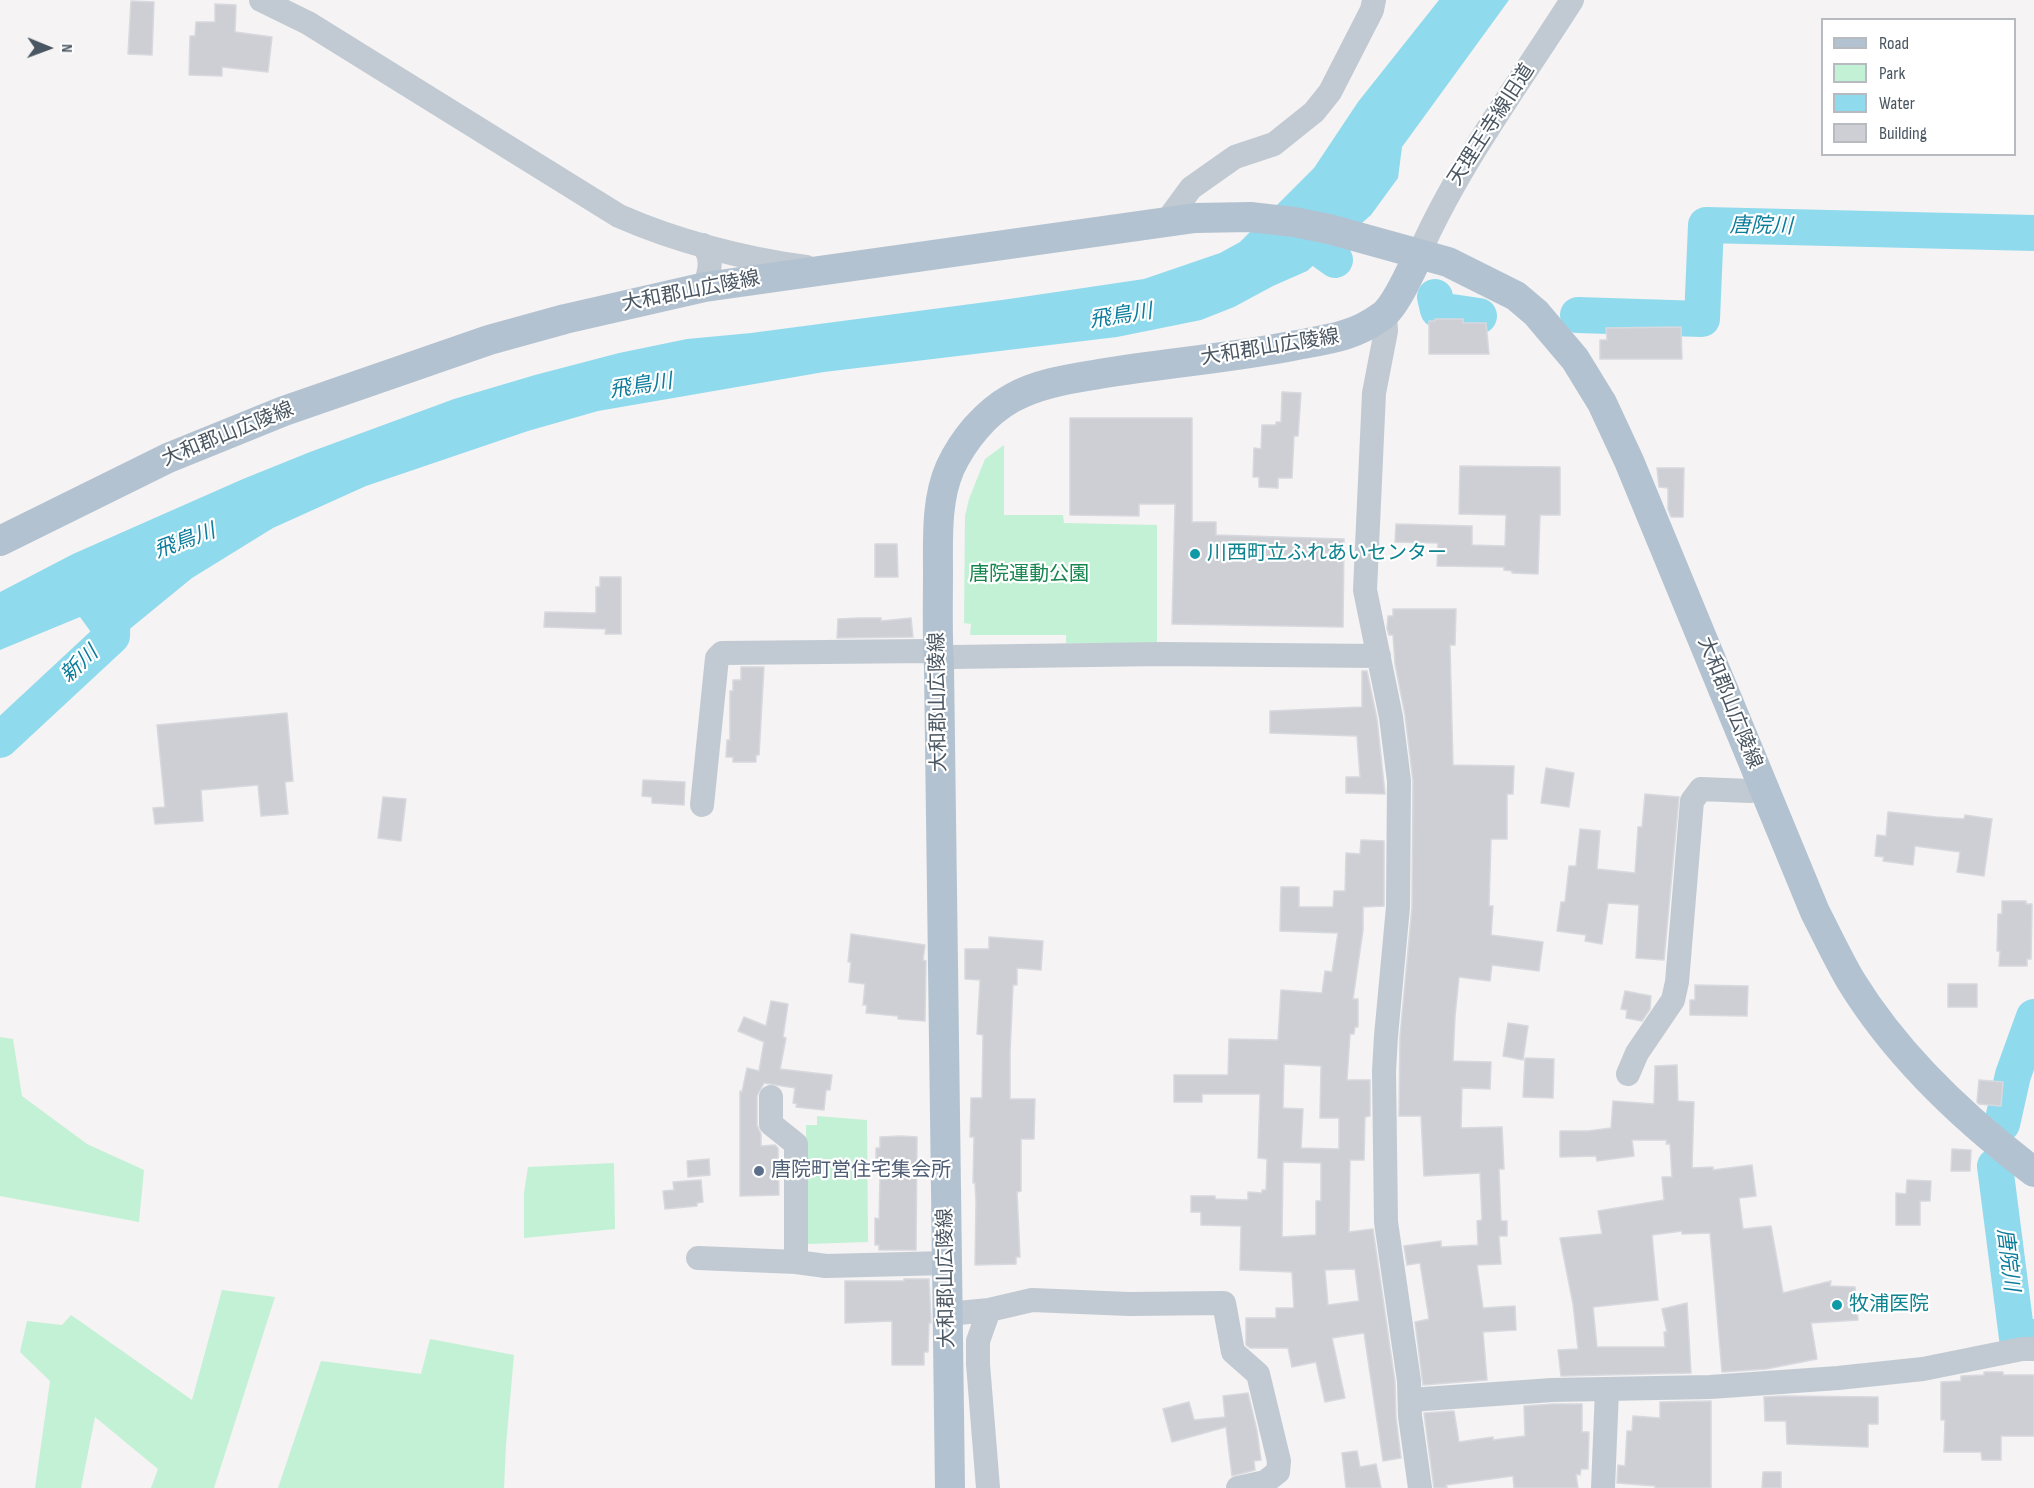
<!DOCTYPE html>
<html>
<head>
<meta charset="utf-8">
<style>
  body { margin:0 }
  #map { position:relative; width:2034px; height:1488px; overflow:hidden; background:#f5f3f3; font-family:"Sofia Sans Condensed",sans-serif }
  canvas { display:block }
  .legend { position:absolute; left:1821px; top:18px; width:195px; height:138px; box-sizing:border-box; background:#fff; border:2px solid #b7bbc0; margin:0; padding:8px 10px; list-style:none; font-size:18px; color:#4a5661 }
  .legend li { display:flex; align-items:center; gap:12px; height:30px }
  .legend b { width:30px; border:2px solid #b7bbc0 }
  .north { position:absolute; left:18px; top:18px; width:60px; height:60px; -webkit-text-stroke:4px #fff; paint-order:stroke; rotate:91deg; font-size:16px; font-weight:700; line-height:24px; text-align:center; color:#4a5661 }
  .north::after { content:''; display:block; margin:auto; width:21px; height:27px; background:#4a5661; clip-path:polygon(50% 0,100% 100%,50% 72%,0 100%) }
</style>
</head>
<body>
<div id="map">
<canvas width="2034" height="1488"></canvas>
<ul class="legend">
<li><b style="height:8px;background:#b3c2d1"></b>Road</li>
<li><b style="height:16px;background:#c3f1d5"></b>Park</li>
<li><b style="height:16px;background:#90daee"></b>Water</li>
<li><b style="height:16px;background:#cdcfd5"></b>Building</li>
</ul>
<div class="north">N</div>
</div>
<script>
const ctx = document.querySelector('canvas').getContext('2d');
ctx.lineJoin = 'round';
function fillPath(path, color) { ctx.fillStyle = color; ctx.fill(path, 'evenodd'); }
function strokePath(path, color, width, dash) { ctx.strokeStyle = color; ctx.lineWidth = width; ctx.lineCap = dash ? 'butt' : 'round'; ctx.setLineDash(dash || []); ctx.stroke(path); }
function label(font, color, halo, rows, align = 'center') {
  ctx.font = font + ' "Sofia Sans Condensed","Noto Sans JP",sans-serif'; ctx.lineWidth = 4.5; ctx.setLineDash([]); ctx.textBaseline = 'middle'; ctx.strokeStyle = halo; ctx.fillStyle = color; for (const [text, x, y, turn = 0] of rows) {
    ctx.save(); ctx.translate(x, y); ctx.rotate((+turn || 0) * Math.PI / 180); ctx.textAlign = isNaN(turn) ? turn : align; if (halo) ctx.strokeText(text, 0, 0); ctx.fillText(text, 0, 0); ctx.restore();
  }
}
fillPath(new Path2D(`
  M1004 445V515H1063L1064 523 1157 525V643H1066V635H970L971 624 964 623 965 516 969 499 985 459Z
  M0 1037 13 1039 22 1096 87 1144 144 1170 139 1222 0 1196Z
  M817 1116 867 1120 868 1242 807 1244 806 1125H817Z
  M614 1163 615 1229 524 1238V1193L528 1167Z
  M222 1290 275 1297 214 1488H151L158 1469 95 1417 81 1488H35L50 1381 20 1352 27 1321 62 1325 71 1315 192 1400Z
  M430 1339 514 1355 506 1445 504 1488H278L321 1361 421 1374Z`), '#c3f1d5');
fillPath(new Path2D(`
  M1439 0H1509L1402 147 1398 178 1371 215 1307 271 1273 286 1234 307 1201 320 1117 337 824 372 598 411 528 431 366 486 273 528 192 578 104 650 80 617 0 650V592L73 554 243 479 310 452 454 399 535 375 619 353 687 339 751 333 1009 299 1144 279 1220 253 1240 242 1314 168 1358 102Z`), '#90daee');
strokePath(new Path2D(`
  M1303 237 1335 260
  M1435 297 1438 310 1479 316
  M1578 315 1702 319 1706 225 2034 233
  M0 740 112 636 113 602
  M2002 1124 2013 1075 2034 1017
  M1995 1166 2017 1338 2034 1337`), '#90daee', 36);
const building = new Path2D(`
  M131 1 154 2 152 55 128 54Z
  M215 4 236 5 235 32 272 37 268 72 222 67V76L189 75 190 36H195L196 22H215Z
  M1435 319H1463V323H1486L1489 354H1429V321H1435Z
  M1681 327 1682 359H1600V340H1607L1606 328Z
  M1282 392 1301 393 1298 436H1294L1292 478H1278V488L1259 487V477H1253L1254 448 1261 449 1262 425H1276V422H1281Z
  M1070 418H1192V522H1216V535L1344 539 1343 627 1172 624 1175 504H1139V516L1070 515Z
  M1460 466 1560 467V515H1540L1538 574 1512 573V571L1504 570V567L1437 566 1438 543 1395 542 1396 524 1472 526V545L1505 546 1506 515 1459 514Z
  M1657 468H1684L1683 517H1671L1668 509V488L1659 487Z
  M875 544H897L898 577H875Z
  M600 577H621V634H605L606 629 544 627 545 612 596 613V587H600Z
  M1393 609H1456L1455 645H1450L1453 765 1514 766 1513 794H1507V839H1491L1489 906H1493L1491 935 1543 942 1539 971 1492 965 1490 981 1459 977 1455 1016 1453 1061 1491 1062 1490 1089 1462 1088 1461 1128 1502 1127 1504 1169H1499L1501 1221H1507V1236H1499L1501 1264 1477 1265 1483 1308 1515 1306 1516 1330 1483 1332 1487 1380 1423 1385 1415 1322 1429 1319 1420 1263 1407 1265 1404 1246 1441 1241V1247L1478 1245 1477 1221 1482 1220 1480 1173 1424 1176 1421 1116H1399L1400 1037 1412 907 1413 781 1405 715 1395 664 1393 635H1389L1387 628 1388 616H1393Z
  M859 618H881V621L911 618 913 637 837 638 838 619Z
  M741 667H764L759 755H756V762H733V757H726L727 740H730V691H733V680H741Z
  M1362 671H1367L1377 719 1385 794 1346 793V777H1360L1357 736 1270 733V711L1362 707Z
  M287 713 293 781 285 782 288 814 261 816 258 785 201 790 203 821 155 824 153 808 165 807 157 725Z
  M1546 768 1574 773 1569 807 1541 803Z
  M643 780 685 782 684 805 652 803V797L642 796Z
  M1645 794 1679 797 1664 960 1636 958 1639 905 1608 903 1602 944 1585 941 1586 935 1557 931 1561 902H1565L1569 866H1576L1580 829 1600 831 1597 869 1635 873 1638 827H1642Z
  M383 797 406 799 401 841 378 838Z
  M1888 812 1936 817 1964 819 1965 815 1992 819 1984 876 1957 872 1960 852 1915 846 1913 865 1883 861 1884 857 1875 856 1877 835 1886 836Z
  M1361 840 1384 841V906L1363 907V930L1353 999H1358V1027H1355L1354 1034H1350L1347 1080H1370V1116L1365 1117 1364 1160H1350L1349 1232 1373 1229 1395 1382 1396 1418 1401 1458 1383 1461 1364 1333 1332 1338 1345 1398 1325 1402 1316 1362 1292 1367 1288 1348H1250L1246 1345V1318H1276V1308H1294L1292 1272 1240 1270 1241 1226 1201 1225V1212H1191V1196H1215V1199L1248 1200V1192L1262 1193V1190H1266L1267 1159 1258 1158 1260 1094H1202V1102H1174V1075H1228L1229 1039 1278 1040 1281 990 1322 993 1325 971 1332 972 1338 933 1280 931 1281 887H1299V907H1333L1334 891H1345L1346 853 1360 854ZM1284 1064 1321 1066 1320 1118H1339V1149L1301 1148 1303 1109 1283 1108ZM1283 1162 1321 1163V1201H1316V1235L1282 1237ZM1355 1269 1359 1301 1328 1305 1325 1270Z
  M2002 901H2026V904H2032L2031 959H2027V966H1999L2000 951H1997L1998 914H2002Z
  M851 934 925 945 923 960 926 961 925 1021 898 1019V1016L866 1013 867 1005H863L865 984 849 982 851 962H848Z
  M989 937 1043 941 1041 970 1017 968V985H1013L1010 1053V1099H1035L1034 1139H1021V1191L1017 1192 1020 1257H1016V1264L975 1265 976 1202 975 1183H973L974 1137H970L971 1098H982L983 1035 977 1034 980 980 965 979V949H989Z
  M1948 984H1977V1007H1948Z
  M1695 985 1748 986 1747 1016 1690 1015V1000H1695Z
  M1625 991 1651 996 1650 1009 1642 1021 1626 1018 1627 1010 1621 1009Z
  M771 1001 788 1004 783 1037 786 1038 780 1069 832 1075 830 1090H826L824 1110 796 1107 797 1104 793 1103 795 1088 764 1083 757 1096V1125L761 1134V1146L775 1145 778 1148 779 1195 740 1196V1091L742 1092 747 1068 759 1071 764 1042 738 1031 744 1017 766 1026Z
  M1508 1023 1528 1026 1523 1060 1503 1056Z
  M1525 1058 1554 1059 1553 1098 1523 1097Z
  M1677 1065 1678 1101 1694 1102 1692 1168 1713 1167V1170L1752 1165 1756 1196 1739 1198 1743 1229 1771 1226 1783 1293 1831 1281 1830 1286 1855 1287 1858 1320 1811 1323 1817 1359 1766 1369 1722 1372 1710 1233 1682 1234V1231L1652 1235 1658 1300 1593 1307 1597 1347H1665L1664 1332H1667L1662 1309 1687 1303 1691 1373 1561 1376 1558 1350 1578 1349 1573 1304 1560 1238 1602 1234 1598 1211 1664 1200 1662 1177H1672L1670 1144H1666L1667 1140H1632L1634 1156 1597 1161 1596 1156 1560 1157V1131H1588L1611 1128 1613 1101 1654 1104 1655 1066Z
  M1979 1080 2003 1082 2001 1106 1979 1104 1977 1102Z
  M901 1136 917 1137 916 1250H879V1245H875V1218L879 1219 880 1179 879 1174 876 1173V1148H880V1137Z
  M1952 1149 1971 1150 1970 1171H1951Z
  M709 1159 710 1175 688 1177 687 1161Z
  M701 1180 703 1202 697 1203V1206L665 1209 663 1191 674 1190 673 1182Z
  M1907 1180 1931 1181 1930 1201H1920V1225H1896V1193L1906 1194Z
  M904 1279H929L931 1323H929L928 1352H924V1365H892V1321L845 1323V1281H904Z
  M1984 1372H2003V1375H2034V1436H2001V1460H1982L1981 1452H1944L1945 1420H1941V1382L1961 1381V1376L1984 1375Z
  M1248 1393 1257 1431 1261 1460 1254 1461 1255 1470 1232 1476 1226 1427 1172 1442 1163 1409 1189 1402 1194 1420 1225 1417 1223 1396Z
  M1783 1396 1878 1397V1424H1868V1447L1787 1444 1786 1421H1765L1764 1397Z
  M1711 1401V1488H1655V1486L1617 1483 1618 1465 1625 1466 1627 1431H1632L1633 1416 1660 1418V1402Z
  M1553 1404H1582V1432H1589L1588 1469H1581L1580 1475 1576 1474 1578 1488H1514L1513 1476 1446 1485 1447 1488H1434L1424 1413 1454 1411 1459 1442 1493 1437V1440L1525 1436 1524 1406Z
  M1357 1451 1360 1467 1376 1464 1381 1488H1346L1342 1453Z
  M1763 1472H1781V1488H1762Z`);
fillPath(building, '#cdcfd5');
strokePath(building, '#d7d9de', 1.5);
strokePath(new Path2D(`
  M261 0 308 23 619 216C676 241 744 259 806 267
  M1166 222 1191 188 1235 157 1274 144 1314 112 1330 92 1372 10 1374 0
  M703 245C714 259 709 272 705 287
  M1419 254C1458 165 1520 82 1572 0
  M1385 315 1386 331 1374 393 1365 590 1391 717 1399 781 1398 907 1386 1036 1384 1071 1386 1222 1409 1381 1410 1416 1420 1488
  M702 805 717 658 722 653 927 651 952 657 1162 654 1379 656
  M1628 1074 1637 1053 1673 1000 1677 982 1692 801 1701 789 1750 791 1764 788
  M771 1097V1124L796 1144V1262
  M698 1258 796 1262 826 1266 947 1263
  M948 1314 989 1310 1032 1300 1129 1304 1224 1303 1233 1352 1258 1374 1279 1461 1278 1472 1265 1482 1238 1488
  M1410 1400 1552 1390 1710 1387 1838 1378 1923 1369 2022 1349H2034
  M988 1488 978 1364V1341L989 1310
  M1603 1488 1607 1390`), '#c1cad2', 24);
strokePath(new Path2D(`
  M0 541 168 458 284 411 489 340 565 319 705 287 1195 218 1250 217 1294 222 1329 229 1448 262 1516 296 1536 313 1575 359 1602 403 1629 461 1815 912C1827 935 1838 959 1851 981 1897 1056 1964 1119 2034 1172
  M950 1488 939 667C937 635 938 603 938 572 938 538 936 500 950 468 963 440 985 413 1012 398 1039 383 1070 379 1099 374 1165 363 1232 358 1297 345 1330 339 1355 336 1382 316 1395 307 1412 269 1419 254`), '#b3c2d1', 30);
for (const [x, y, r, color] of [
  [1195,554,6,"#0f9aa8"],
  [759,1171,6,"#5c6f8a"],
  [1837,1305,6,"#0f9aa8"]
]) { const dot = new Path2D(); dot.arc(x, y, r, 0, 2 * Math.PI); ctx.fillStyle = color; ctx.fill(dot); strokePath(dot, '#fff', 2); }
label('20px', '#4a5661', '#fff', [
  ["天理王寺線旧道",1492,125,-57],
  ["大和郡山広陵線",691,292,-11],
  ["大和郡山広陵線",1270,348,-9],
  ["大和郡山広陵線",228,435,-22],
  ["大和郡山広陵線",939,702,-91],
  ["大和郡山広陵線",1729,703,68],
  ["大和郡山広陵線",947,1278,-91]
]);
label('20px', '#0d838f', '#fff', [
  ["川西町立ふれあいセンター",1207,554],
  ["牧浦医院",1849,1305]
], 'left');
label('20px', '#17864f', '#fff', [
  ["唐院運動公園",1029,575]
]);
label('20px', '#4e5e75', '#fff', [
  ["唐院町営住宅集会所",771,1171]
], 'left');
label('italic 21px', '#0c7c9b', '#fff', [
  ["唐院川",1761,227,1],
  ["飛鳥川",1121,317,-9],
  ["飛鳥川",641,387,-9],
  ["飛鳥川",185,542,-20],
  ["新川",80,665,-43],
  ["唐院川",2007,1260,83]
]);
</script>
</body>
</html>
